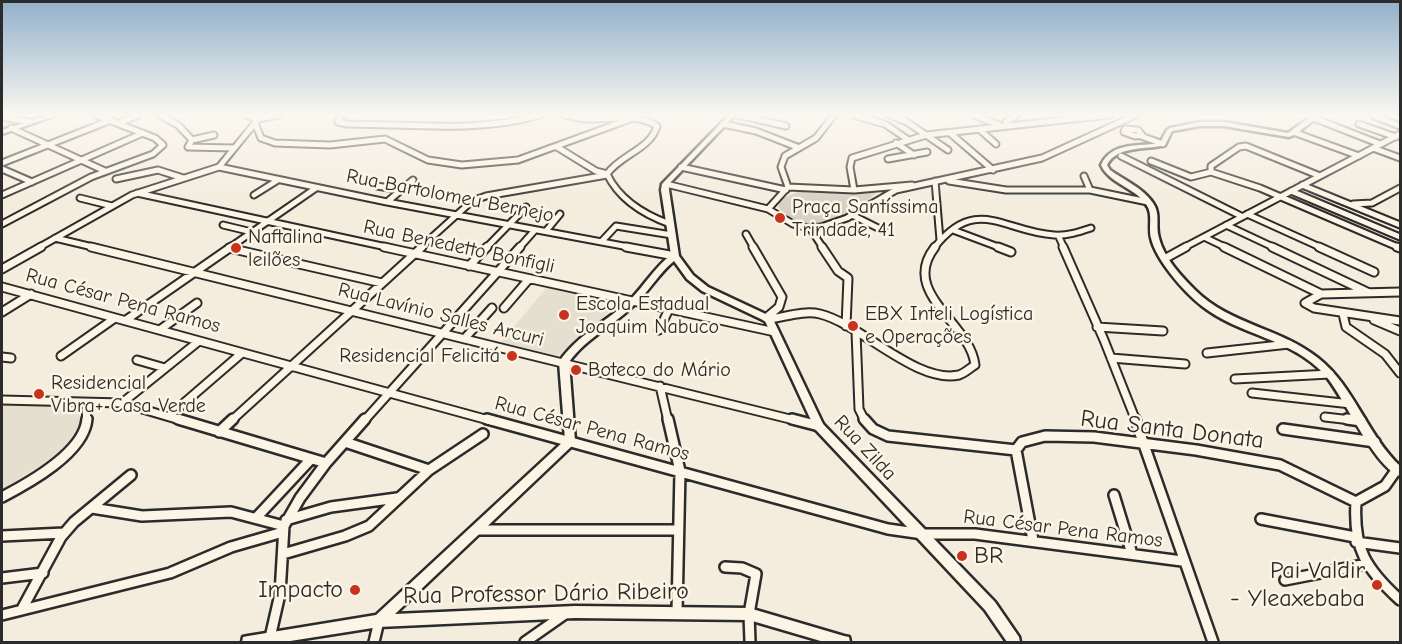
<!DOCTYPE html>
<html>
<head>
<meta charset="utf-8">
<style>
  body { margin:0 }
  #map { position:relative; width:1402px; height:644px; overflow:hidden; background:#f4edde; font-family:"Comic Neue",sans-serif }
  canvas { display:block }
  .frame { position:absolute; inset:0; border:3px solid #2b2b2b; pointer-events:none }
</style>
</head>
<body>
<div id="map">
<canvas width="1402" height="644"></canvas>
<div class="frame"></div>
</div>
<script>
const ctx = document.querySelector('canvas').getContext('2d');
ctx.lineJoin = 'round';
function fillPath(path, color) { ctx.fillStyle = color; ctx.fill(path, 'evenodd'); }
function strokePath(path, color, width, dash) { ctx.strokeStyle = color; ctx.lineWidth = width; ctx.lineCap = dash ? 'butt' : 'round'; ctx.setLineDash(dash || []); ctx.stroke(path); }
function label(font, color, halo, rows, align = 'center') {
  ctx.font = font + ' "Comic Neue",sans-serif'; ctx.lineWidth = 5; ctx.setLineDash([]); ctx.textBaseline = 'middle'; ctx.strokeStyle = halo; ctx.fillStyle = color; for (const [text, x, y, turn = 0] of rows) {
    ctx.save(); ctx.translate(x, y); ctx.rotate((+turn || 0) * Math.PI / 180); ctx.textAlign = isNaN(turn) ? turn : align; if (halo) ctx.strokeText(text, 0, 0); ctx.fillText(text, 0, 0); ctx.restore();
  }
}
fillPath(new Path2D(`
  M548 286 617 301 618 304 581 336 563 355 557 356 501 342Z
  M2 405 72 407 79 413 82 424 74 440 63 451 2 490Z`), '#e5dfd0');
fillPath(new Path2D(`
  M800 191H869L876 193C852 216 801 246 778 206L781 199Z`), '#d6d1c4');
const streetFar2 = new Path2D(`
  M160 115 178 125 192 140 188 147 234 148
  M246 115 258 119 279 115
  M341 115 338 122 347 124C411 124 479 133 540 115
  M564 115C572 116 579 119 587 119 612 120 635 112 657 126 651 149 620 155 607 174 619 199 645 215 670 224
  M738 115 786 126
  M890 115 907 122 948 150
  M974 115 1002 126
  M856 116 885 124 907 139
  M1374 116 1400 126
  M2 117 30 122
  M1311 117 1380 144
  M258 119 255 123 261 138 275 143 330 145 385 139 428 160 462 165 518 160 633 118
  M118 123 139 115
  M723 124 756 131 797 147
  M1359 124 1396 137
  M1007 126 1006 122 1017 115
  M11 128 105 171
  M979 129 996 144
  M1125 129 1138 130 1142 135 1135 136 1124 132Z
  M950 133 993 170
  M1296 133 1359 156
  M1141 136 1163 144
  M192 140 214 135
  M896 143 914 155
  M557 147 596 171 604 173
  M1373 148 1400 158
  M1121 156 1241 216
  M888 159 927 152
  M1151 161 1191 177 1211 172
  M2 163 111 120
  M219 167 387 202 634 248
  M681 167 786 190
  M2 169 32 182
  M1211 172 1260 188 1400 248
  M1211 172V166L1239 147 1246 146 1320 176
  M1084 176 1090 190
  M116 179 158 170 183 178
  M935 181 940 240
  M949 181 1006 190H1090L1148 202
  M666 184 768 209
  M912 185 854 190 788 187 768 209 793 224 808 228 821 227 847 218 896 190 1042 158 1136 115
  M1302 185 1400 225
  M377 186 401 190
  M788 187 781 167 785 156 816 138 834 115
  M854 190 850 167 852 158 926 135 1110 115
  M1291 191 1400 237
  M137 193 391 248
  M2 195 143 133
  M254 195 278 180
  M80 198 112 206
  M387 202 413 180
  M1353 204 1372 203 1400 188
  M1247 214 1322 248
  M852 215 884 231
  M2 224 91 177 153 154 163 145 155 138 96 115
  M223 225 252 232
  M1226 225 1275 248
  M810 228 823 248
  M953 230 1001 248
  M546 231 560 214
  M746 234 754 248
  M1059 237 1064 248
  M1204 237 1227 248
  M55 238 97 248
  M602 241 616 226 672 235
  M38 248 132 195 219 167 255 123
  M229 248 316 188
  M420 248 472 201 486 196 607 175
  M486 248 526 207
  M519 248 535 230
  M934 248C976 194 1004 232 1054 235 1067 236 1079 232 1091 228
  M1183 248 1400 134`);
const streetFar1 = new Path2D(`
  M91 247 798 421
  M384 247 775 332
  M626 247 675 256
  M753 247 782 297 779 307 766 318
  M822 247 838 271 848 278 846 326
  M998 247 1011 252
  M1063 247 1104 340 1136 421
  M1224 247 1321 294
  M1272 247 1367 292
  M1319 247 1374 272
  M1397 247 1400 248
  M229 248 382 283
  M1166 258 1186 247
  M469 266 487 247
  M2 269 41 247
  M2 287 492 421
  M1400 292 1321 294 1305 303 1314 308 1400 321
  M504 308 529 279
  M2 312 31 294
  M1343 314 1346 327 1385 354 1400 373
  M769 319C785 317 804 310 820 314 861 324 916 384 959 375 965 373 970 368 975 365 970 322 899 293 935 247
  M126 320 231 247
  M1374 320 1400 331
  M1097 327 1163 331
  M161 329 197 303
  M659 330 669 309
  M856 332 859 409 865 421
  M465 338 492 308
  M1207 353 1289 344
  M61 356 115 318
  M2 357 11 358
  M1111 358 1185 364
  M137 360 165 368
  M1235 379 1330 374
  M660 386 668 421
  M1252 393 1351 404
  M2 400 122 403 183 421
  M122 403 199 341
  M169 416 242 353
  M1325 417 1360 421
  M87 421 86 410 91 403
  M231 421 422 247
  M364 421 520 247`);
const street = new Path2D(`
  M178 419 326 463 365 419
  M487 419 888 529 923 534H975L1182 561
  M668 419 680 471 677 612
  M792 419 819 426
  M864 419 873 429 888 436 1016 450
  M1135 419 1213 642
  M1347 419 1361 421
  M1283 429 1375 442
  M219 432 233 419
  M345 442 429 470
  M1114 495 1132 554
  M2 497C29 483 84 453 87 419
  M1356 502C1353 549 1366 569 1400 600
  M92 508 142 516 231 512 284 526
  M256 518 311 459
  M1261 519 1355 537
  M286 520 331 507 397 498
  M476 530H678
  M2 536 64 533
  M1033 540 1016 450 1022 442 1045 436 1094 437 1196 450 1280 465 1356 502 1385 486 1397 469
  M1356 542 1400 548
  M283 554 345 536 369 526 429 470 483 434
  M725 567 742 568 756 574 749 614 750 642
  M2 578 43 573
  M1285 580 1367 564
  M22 609 61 537 74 522 131 475
  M2 615 170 573 231 547 283 532
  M269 642 280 594 284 526 300 498 326 463
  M374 642 379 621
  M525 642 565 614`);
const secondary = new Path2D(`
  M49 115H57L2 134V130Z
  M729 115H735L669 184V190L679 256 693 275 708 287 772 317 823 424 995 602 1019 637 1020 642H1007L985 610 815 429 765 321 702 291 687 279 674 261C659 273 650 290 636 303 615 325 587 337 569 362L575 441 574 444 395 614 575 606 749 608 844 636 849 637 850 642H824L749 620 575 618 379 627 284 642H242L243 637 248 636 376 615 565 440 559 362C577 335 606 322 630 300 644 286 654 268 671 255L661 190 662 184Z
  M1313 115H1320L1296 134 1289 137 1224 126H1200L1172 131 1165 145C1147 150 1117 145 1107 165L1110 170C1124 180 1143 188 1153 203 1161 214 1155 226 1159 238 1164 258 1181 276 1195 290 1230 325 1281 328 1318 358 1354 386 1367 435 1400 466V476C1374 467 1345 398 1325 375 1292 338 1240 336 1202 306 1184 292 1156 260 1151 238 1148 226 1154 213 1145 203 1133 187 1109 183 1101 165 1112 141 1139 147 1160 143L1167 130 1170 128 1200 122H1224L1288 133Z`);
strokePath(streetFar2, '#2b2b2b', 9);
strokePath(streetFar1, '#2b2b2b', 11);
strokePath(street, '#2b2b2b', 14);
strokePath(secondary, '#2b2b2b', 5);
strokePath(streetFar2, '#fcf5e5', 5);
strokePath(streetFar1, '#fcf5e5', 7);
strokePath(street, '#fcf5e5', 9);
fillPath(secondary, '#fcf5e5');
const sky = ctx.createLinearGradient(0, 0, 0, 205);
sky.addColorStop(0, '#91b0cb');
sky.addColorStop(0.56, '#faf7f0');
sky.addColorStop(1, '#faf7f000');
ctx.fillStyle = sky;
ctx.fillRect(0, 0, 1402, 205);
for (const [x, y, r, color] of [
  [780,218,6,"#c8321e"],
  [236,248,6,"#c8321e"],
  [564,315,6,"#c8321e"],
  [853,326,6,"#c8321e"],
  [512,356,6,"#c8321e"],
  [576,370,6,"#c8321e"],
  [39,394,6,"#c8321e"],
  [962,556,6,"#c8321e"],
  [1377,585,6,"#c8321e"],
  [355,590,6,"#c8321e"]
]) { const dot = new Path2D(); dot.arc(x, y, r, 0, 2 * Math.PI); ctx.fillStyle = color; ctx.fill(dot); strokePath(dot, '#fcf5e5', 2); }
label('20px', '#2b2b2b', '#fcf5e5', [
  ["Rua Bartolomeu Bernejo",450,196,11],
  ["Rua Benedetto Bonfigli",459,247,12],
  ["Rua César Pena Ramos",123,301,15],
  ["Rua Lavínio Salles Arcuri",441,315,14],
  ["Rua César Pena Ramos",592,429,15],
  ["Rua Zilda",865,448,47],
  ["Rua César Pena Ramos",1063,529,7]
]);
label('20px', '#2b2b2b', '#fcf5e5', [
  ["Praça Santíssima",792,207],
  ["Trindade, 41",792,230],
  ["Naftalina",248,237],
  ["leilões",248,260],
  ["Escola Estadual",576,304],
  ["Joaquim Nabuco",576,327],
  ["EBX Inteli Logística",865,314],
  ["e Operações",865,337],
  ["Residencial Felicitá",500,356,"right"],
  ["Boteco do Mário",588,370],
  ["Residencial",51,383],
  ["Vibra+ Casa Verde",51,406]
], 'left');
label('24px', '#2b2b2b', '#fcf5e5', [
  ["Rua Santa Donata",1172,430,7],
  ["Rua Professor Dário Ribeiro",546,594,-1]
]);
label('24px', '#2b2b2b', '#fcf5e5', [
  ["BR",974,556,"left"],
  ["Pai Valdir",1365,571],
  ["- Yleaxebaba",1365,599],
  ["Impacto",343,590]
], 'right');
</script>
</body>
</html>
